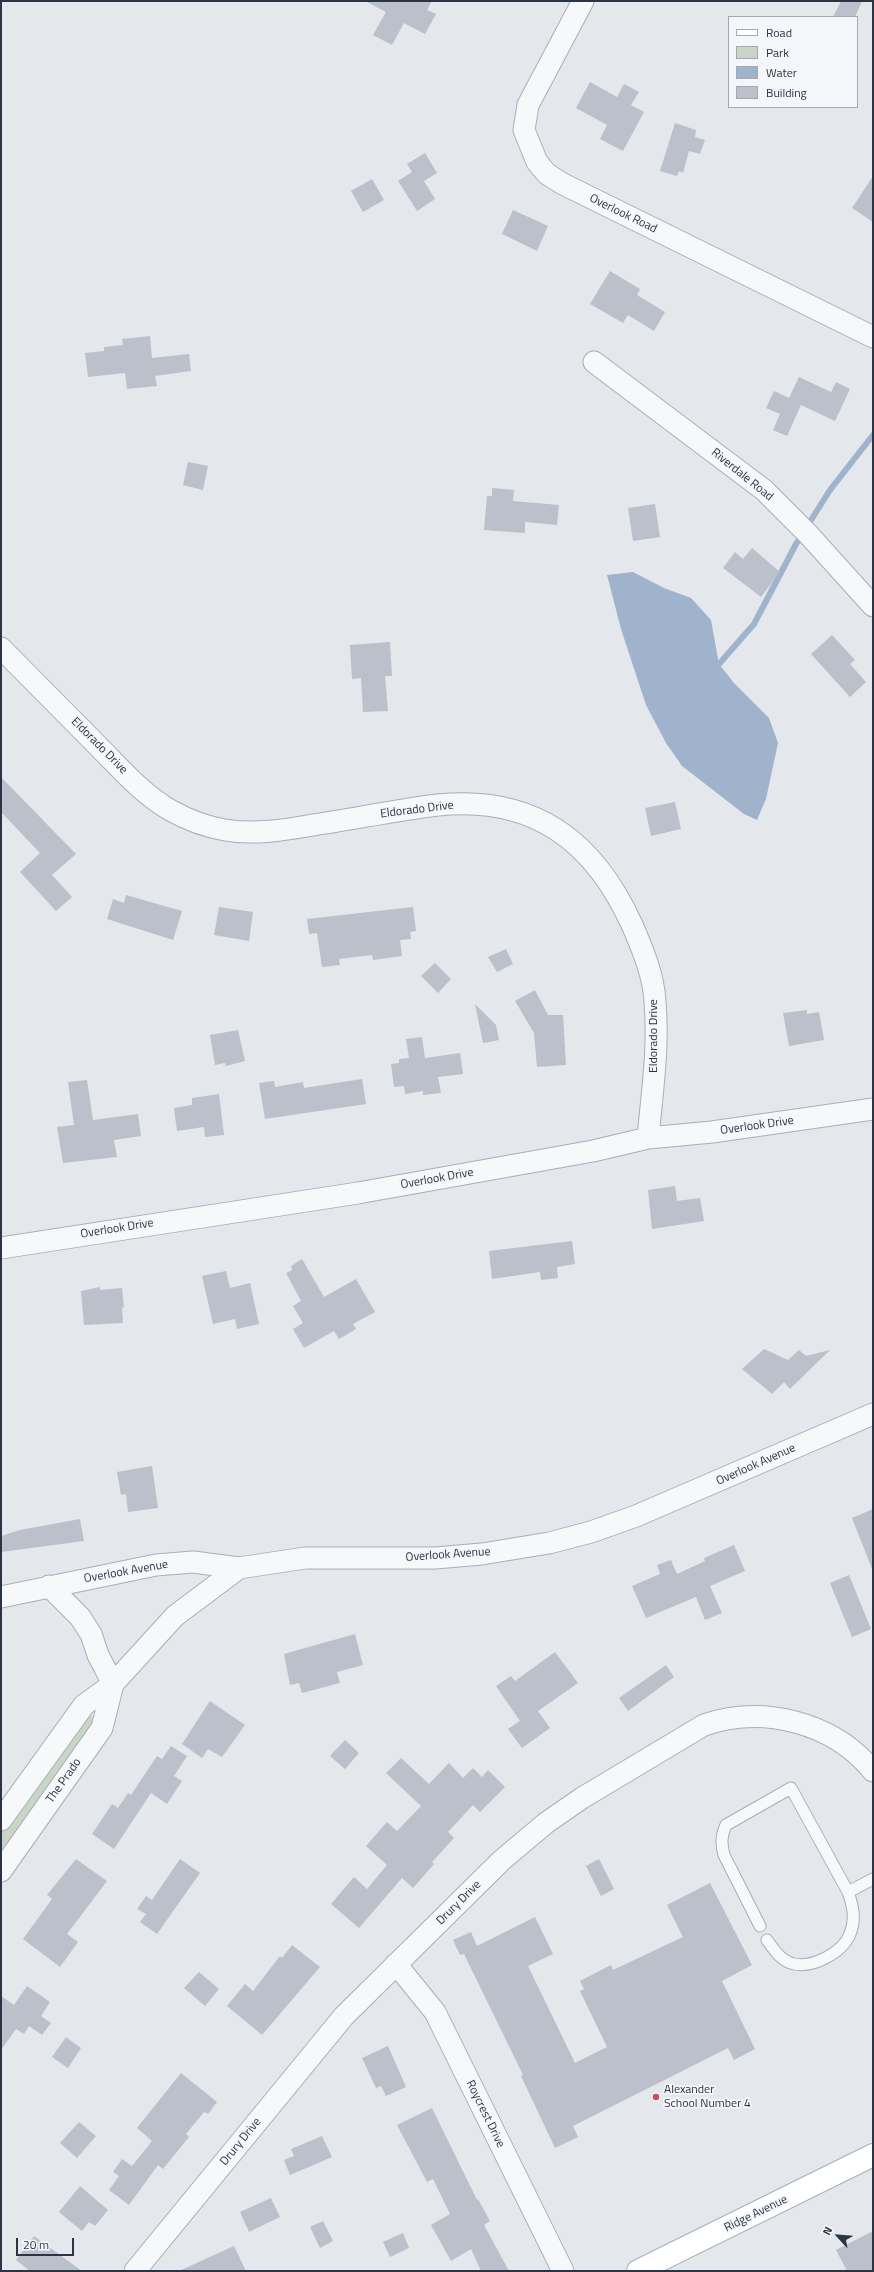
<!DOCTYPE html>
<html>
<head>
<meta charset="utf-8">
<style>
  body { margin:0 }
  #map { position:relative; width:874px; height:2272px; overflow:hidden; background:#e4e7ec; font-family:"Titillium Web",sans-serif }
  canvas { display:block }
  .frame { position:absolute; inset:0; border:2px solid #2b3445; pointer-events:none }
  .legend { position:absolute; left:728px; top:16px; width:130px; height:92px; box-sizing:border-box; background:#f4f6f9; border:1px solid #a4a8b1; margin:0; padding:5px 7px; list-style:none; font-size:12px; color:#2b3445 }
  .legend li { display:flex; align-items:center; gap:8px; height:20px }
  .legend b { width:20px; border:1px solid #a4a8b1 }
  .north { position:absolute; left:818px; top:2216px; width:40px; height:40px; -webkit-text-stroke:3px #f4f6f9; paint-order:stroke; rotate:296deg; font-size:11px; font-weight:700; line-height:16px; text-align:center; color:#2b3445 }
  .north::after { content:''; display:block; margin:auto; width:14px; height:18px; background:#2b3445; clip-path:polygon(50% 0,100% 100%,50% 72%,0 100%) }
  .scale { position:absolute; left:16px; top:2238px; width:58px; height:18px; box-sizing:border-box; border:2px solid #2b3445; border-top:0; padding-left:5px; font-size:12px; line-height:14px; white-space:nowrap; color:#2b3445; -webkit-text-stroke:3px #f4f6f9; paint-order:stroke }
</style>
</head>
<body>
<div id="map">
<canvas width="874" height="2272"></canvas>
<div class="frame"></div>
<ul class="legend">
<li><b style="height:5px;background:#fff"></b>Road</li>
<li><b style="height:11px;background:#c9d6c5"></b>Park</li>
<li><b style="height:11px;background:#9fb4cc"></b>Water</li>
<li><b style="height:11px;background:#bbc0ca"></b>Building</li>
</ul>
<div class="north">N</div>
<div class="scale">20 m</div>
</div>
<script>
const ctx = document.querySelector('canvas').getContext('2d');
ctx.lineJoin = 'round';
function fillPath(path, color) { ctx.fillStyle = color; ctx.fill(path, 'evenodd'); }
function strokePath(path, color, width, dash) { ctx.strokeStyle = color; ctx.lineWidth = width; ctx.lineCap = dash ? 'butt' : 'round'; ctx.setLineDash(dash || []); ctx.stroke(path); }
function label(font, color, halo, rows, align = 'center') {
  ctx.font = font + ' "Titillium Web",sans-serif'; ctx.lineWidth = 3.5; ctx.setLineDash([]); ctx.textBaseline = 'middle'; ctx.strokeStyle = halo; ctx.fillStyle = color; for (const [text, x, y, turn = 0] of rows) {
    ctx.save(); ctx.translate(x, y); ctx.rotate((+turn || 0) * Math.PI / 180); ctx.textAlign = isNaN(turn) ? turn : align; if (halo) ctx.strokeText(text, 0, 0); ctx.fillText(text, 0, 0); ctx.restore();
  }
}
fillPath(new Path2D(`
  M84 1710 97 1721 1 1854V1828Z`), '#c9d6c5');
fillPath(new Path2D(`
  M633 572 664 588 691 598 711 620 719 664 734 683 769 718 778 743 766 799 757 820 744 814 682 766 666 743 646 705 621 629 607 575Z`), '#9fb4cc');
strokePath(new Path2D(`
  M719 664 754 624 796 544 830 490 873 435`), '#9fb4cc', 6);
fillPath(new Path2D(`
  M365 1H432L427 10 436 14 425 34 404 23 392 45 373 35 386 12Z
  M841 1H862L855 17H833Z
  M590 82 617 97 624 84 639 92 631 105 644 112 623 151 600 139 607 125 576 108Z
  M675 123 696 130 695 137 705 140 700 154 689 151 683 173 679 171 677 176 660 171Z
  M425 153 437 173 424 181 435 199 417 211 398 181 412 172 407 164Z
  M873 176V222L852 208Z
  M372 179 384 200 363 212 351 191Z
  M513 210 548 226 537 251 502 234Z
  M610 271 640 289 637 295 665 312 654 331 628 315 623 323 590 304Z
  M150 336 152 358 189 354 191 371 155 376 157 386 127 389 125 373 88 377 85 353 104 351V347L123 345 122 339Z
  M799 377 831 392 836 382 850 389 835 421 801 405 787 436 773 430 780 414 766 408 774 391 789 398Z
  M188 462 208 466 203 490 183 485Z
  M492 488 514 490 513 501 559 505 557 525 525 522V533L484 530 487 496H492Z
  M655 504 660 537 633 541 628 508Z
  M752 548 780 572 761 597 723 568 735 552 743 559Z
  M832 635 855 660 850 664 866 682 850 697 811 654Z
  M390 642 392 676H385L388 711 363 712 361 678 352 679 350 645Z
  M1 777 76 854 52 875 72 897 56 911 20 872 40 853 1 812Z
  M675 802 681 829 651 836 645 808Z
  M126 895 182 911 173 940 107 919 113 899 124 903Z
  M219 907 253 912 249 941 214 935Z
  M413 907 416 931 410 932 411 939 400 940 402 956 373 960 372 955 339 959 340 965 322 967 317 933 309 934 307 919Z
  M506 949 513 964 497 972 488 957Z
  M435 963 451 979 438 993 421 976Z
  M535 990 548 1015H563L566 1065 537 1067 534 1033 515 1001Z
  M475 1004 496 1025 499 1040 483 1043Z
  M807 1010V1014L819 1012 824 1040 789 1046 783 1013Z
  M238 1030 245 1061 226 1066 225 1063 215 1065 210 1035Z
  M422 1037 425 1058 460 1053 463 1074 438 1077 441 1093 423 1095V1091L405 1094 404 1086 394 1087 391 1064 399 1063V1059L409 1058 406 1039Z
  M362 1079 366 1104 265 1119 259 1083 274 1081 275 1087 303 1082 304 1088Z
  M87 1080 93 1120 138 1114 141 1136 114 1140 117 1157 63 1163 57 1127 74 1125 68 1082Z
  M219 1094 224 1135 205 1137 204 1127 177 1131 174 1108 192 1105V1098Z
  M675 1186 677 1201 700 1198 704 1221 652 1229 648 1190Z
  M572 1241 575 1264 557 1267 558 1278 541 1280 540 1272 492 1279 489 1251Z
  M302 1259 324 1297 356 1279 375 1312 353 1324 356 1329 339 1339 334 1331 304 1348 293 1329 303 1323 293 1306 301 1301 286 1273 292 1270 291 1266Z
  M226 1271 230 1288 250 1283 259 1324 237 1329 235 1319 213 1324 202 1276Z
  M100 1287V1290L122 1288 124 1307 122 1308 123 1323 84 1325 81 1291Z
  M764 1349 788 1360 799 1350 806 1356 830 1350 790 1389 784 1382 772 1394 742 1369Z
  M152 1466 158 1508 128 1512 126 1494 121 1495 117 1472Z
  M873 1509V1569H872L852 1518Z
  M80 1519 84 1541 1 1552V1536L20 1530Z
  M734 1545 745 1571 710 1586 722 1613 705 1620 696 1597 646 1618 632 1586 660 1574 657 1565 671 1560 677 1574 705 1561 704 1558Z
  M849 1575 871 1629 852 1637 830 1583Z
  M355 1634 363 1665 337 1672 340 1683 302 1693 299 1683 290 1685 284 1654Z
  M555 1652 578 1683 538 1711 550 1728 522 1748 508 1729 520 1721 496 1686 511 1676 515 1681Z
  M666 1665 674 1677 628 1711 619 1698Z
  M210 1701 245 1725 222 1757 208 1749 202 1758 182 1744Z
  M345 1740 359 1753 345 1769 330 1756Z
  M171 1746 187 1756 174 1776 182 1781 167 1804 151 1793 114 1849 92 1834 112 1804 118 1808 128 1793 131 1795 157 1756 162 1759Z
  M401 1758 429 1784 449 1763 463 1778 473 1768 482 1777 488 1770 505 1787 480 1812 473 1805 448 1832 454 1838 432 1862 434 1864 413 1888 402 1878 359 1928 331 1904 354 1877 367 1889 387 1865 366 1846 387 1822 397 1831 421 1806 386 1773Z
  M76 1859 107 1881 67 1934 78 1942 60 1967 23 1939 52 1899 47 1895Z
  M180 1859 200 1873 157 1934 140 1922 146 1914 137 1909 146 1896 152 1900Z
  M599 1859 614 1889 601 1896 586 1866Z
  M710 1883 752 1965 722 1981 755 2049 734 2060 728 2048 573 2126 578 2137 555 2148 521 2076 523 2075 464 1954 460 1955 453 1940 471 1932 477 1946 535 1917 553 1954 528 1966 575 2063 607 2047 580 1991 584 1989 580 1981 611 1965 613 1970 683 1937 667 1905Z
  M292 1945 320 1967 262 2035 227 2006 245 1984 253 1991 280 1956 282 1958Z
  M199 1972 219 1989 205 2006 184 1988Z
  M27 1986 50 2002 41 2016 51 2023 42 2035 29 2026 24 2034 16 2029 1 2050V1996L14 2005Z
  M66 2037 81 2048 68 2068 52 2057Z
  M388 2046 406 2087 386 2096 381 2086 376 2088 362 2058Z
  M181 2073 217 2102 208 2114 204 2112 186 2134 189 2137 163 2169 158 2165 129 2205 109 2190 119 2176 113 2172 122 2159 132 2166 152 2141 137 2128Z
  M432 2108 477 2200 478 2199 490 2221 484 2225 509 2271H481L471 2249 451 2261 431 2225 450 2214 433 2179 427 2182 397 2125Z
  M79 2122 96 2136 77 2158 60 2143Z
  M322 2136 332 2157 290 2175 284 2160 294 2156 291 2149Z
  M80 2186 108 2210 95 2226 89 2222 82 2231 59 2212Z
  M271 2198 280 2217 249 2232 240 2212Z
  M323 2221 333 2241 320 2248 310 2227Z
  M873 2231V2271H847L836 2250Z
  M403 2233 409 2248 390 2257 383 2242Z
  M34 2236 82 2271H30L16 2260Z
  M234 2246 246 2271H179Z`), '#bbc0ca');
const lane = new Path2D(`
  M760 1926 724 1855C721 1844 721 1836 726 1825L791 1788 848 1892 873 1879
  M767 1940C774 1950 781 1961 794 1964 814 1968 843 1952 850 1934 856 1919 853 1906 848 1892`);
const street = new Path2D(`
  M583 1 528 105 524 130 537 162 547 174 563 184 873 337
  M594 362 764 490 808 534 873 606
  M1 648C33 680 65 713 97 745 120 768 142 794 170 810 186 819 207 827 225 830 253 835 285 830 313 825 354 819 396 810 438 805 535 795 595 842 633 927 643 950 654 977 655 1002 659 1047 652 1093 648 1138
  M1 1248 358 1193 593 1151 648 1138 712 1132 873 1109
  M1 1597 156 1565 193 1562 239 1568 305 1558H435L482 1554 549 1543 591 1532 636 1516 873 1414
  M1 1820 84 1705 113 1684 175 1616 239 1568
  M1 1871 102 1728 113 1684 98 1655 91 1634 80 1617 49 1586
  M396 1964 435 2012 563 2271
  M135 2271 344 2016 502 1860 546 1823 582 1798 704 1725C763 1705 833 1722 873 1771`);
const secondary = new Path2D(`
  M638 2271 873 2155`);
strokePath(lane, '#a9aeb7', 13);
strokePath(street, '#a9aeb7', 23);
strokePath(secondary, '#a9aeb7', 24);
strokePath(lane, '#f7f8fa', 11);
strokePath(street, '#f7f8fa', 21);
strokePath(secondary, '#fff', 22);
for (const [x, y, r, color] of [
  [656,2097,4,"#d1495b"]
]) { const dot = new Path2D(); dot.arc(x, y, r, 0, 2 * Math.PI); ctx.fillStyle = color; ctx.fill(dot); strokePath(dot, '#f4f6f9', 1.5); }
label('12px', '#2b3445', '#f4f6f9', [
  ["Overlook Road",623,214,26],
  ["Riverdale Road",742,475,39],
  ["Eldorado Drive",99,746,45],
  ["Eldorado Drive",417,810,-7],
  ["Eldorado Drive",654,1036,-90],
  ["Overlook Drive",757,1126,-8],
  ["Overlook Drive",437,1179,-10],
  ["Overlook Drive",117,1229,-9],
  ["Overlook Avenue",756,1465,-24],
  ["Overlook Avenue",448,1555,-4],
  ["Overlook Avenue",126,1572,-10],
  ["The Prado",64,1781,-55],
  ["Drury Drive",459,1903,-45],
  ["Roycrest Drive",485,2114,64],
  ["Drury Drive",241,2142,-51],
  ["Ridge Avenue",756,2214,-26]
]);
label('12px', '#2b3445', '#f4f6f9', [
  ["Alexander",664,2090],
  ["School Number 4",664,2104]
], 'left');
</script>
</body>
</html>
